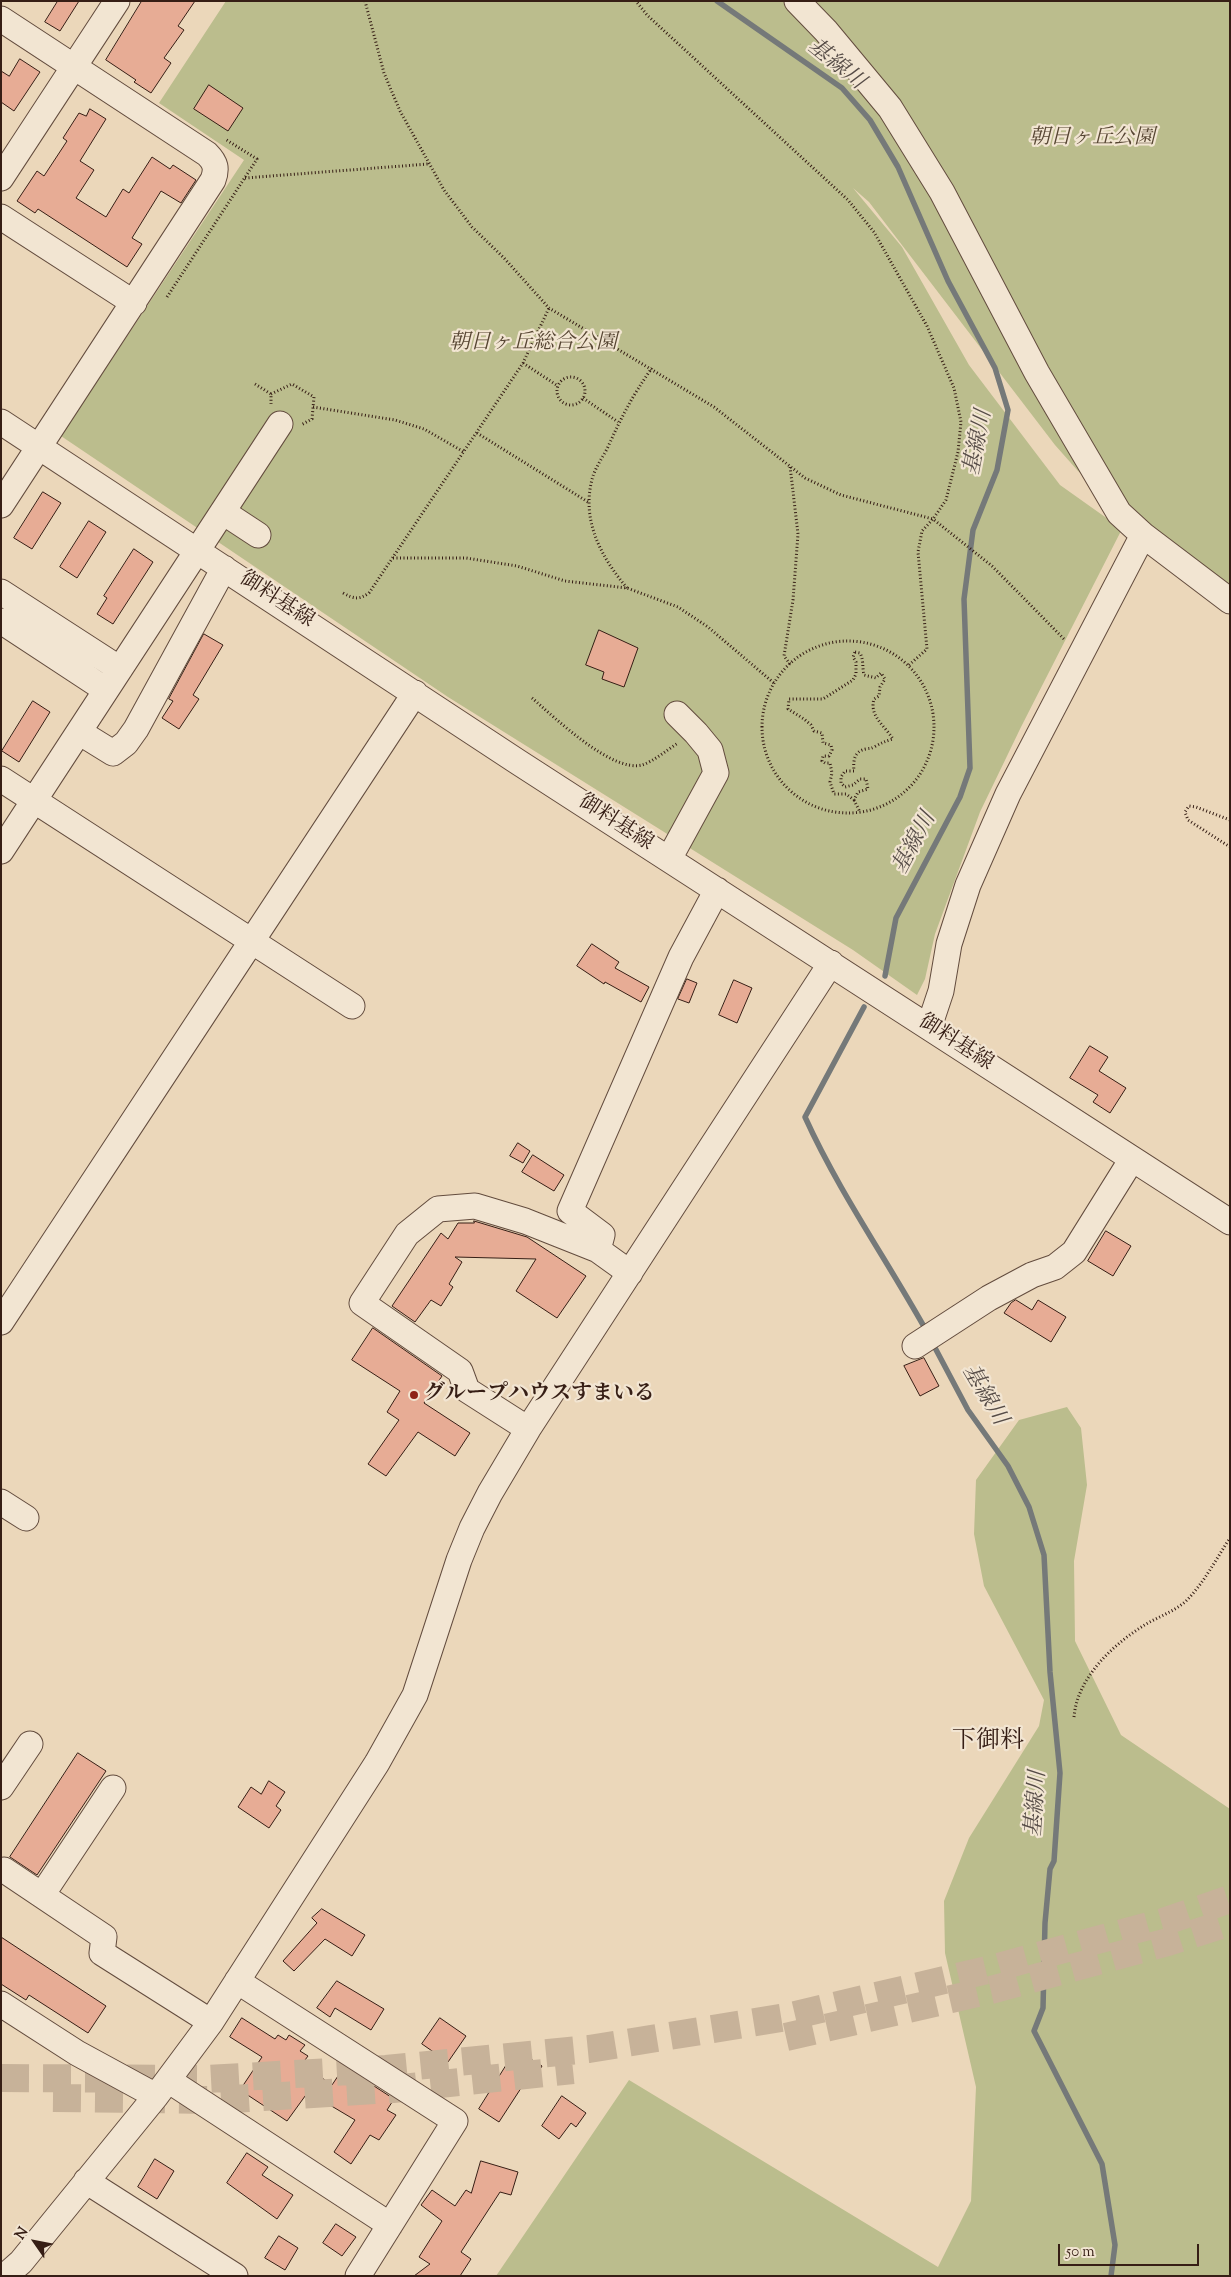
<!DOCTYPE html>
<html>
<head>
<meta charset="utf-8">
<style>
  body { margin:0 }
  #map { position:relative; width:1231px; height:2277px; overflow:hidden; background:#ebd7ba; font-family:"Sorts Mill Goudy",serif }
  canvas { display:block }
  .frame { position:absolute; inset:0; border:2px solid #361e15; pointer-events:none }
  .north { position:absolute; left:10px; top:2217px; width:50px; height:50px; -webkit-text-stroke:4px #f2e5d2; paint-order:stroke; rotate:303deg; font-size:14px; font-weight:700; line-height:20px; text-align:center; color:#361e15 }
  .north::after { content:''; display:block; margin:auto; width:18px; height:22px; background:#361e15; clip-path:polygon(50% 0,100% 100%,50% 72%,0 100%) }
  .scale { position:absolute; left:1058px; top:2244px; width:141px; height:22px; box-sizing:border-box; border:2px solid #361e15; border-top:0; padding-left:6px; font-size:15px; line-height:18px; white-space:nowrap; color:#361e15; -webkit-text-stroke:4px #f2e5d2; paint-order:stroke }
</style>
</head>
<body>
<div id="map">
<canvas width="1231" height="2277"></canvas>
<div class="frame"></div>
<div class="north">N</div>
<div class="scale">50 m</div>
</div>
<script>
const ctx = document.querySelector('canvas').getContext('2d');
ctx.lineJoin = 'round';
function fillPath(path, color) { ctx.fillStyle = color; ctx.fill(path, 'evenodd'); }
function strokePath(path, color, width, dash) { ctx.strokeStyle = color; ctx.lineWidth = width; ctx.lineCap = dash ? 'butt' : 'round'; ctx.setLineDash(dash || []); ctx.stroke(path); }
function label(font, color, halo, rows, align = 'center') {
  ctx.font = font + ' "Sorts Mill Goudy","Noto Serif JP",serif'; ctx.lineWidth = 4.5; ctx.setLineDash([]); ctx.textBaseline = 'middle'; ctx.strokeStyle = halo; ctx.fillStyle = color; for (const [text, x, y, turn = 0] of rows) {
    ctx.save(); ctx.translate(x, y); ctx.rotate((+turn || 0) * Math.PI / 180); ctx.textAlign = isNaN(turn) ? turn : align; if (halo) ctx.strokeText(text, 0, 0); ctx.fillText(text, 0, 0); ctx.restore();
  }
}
fillPath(new Path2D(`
  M226 1H1230V605L1135 515 1078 471 1055 445 869 202 853 188 902 247 969 365 1060 485 1122 529 1021 727 980 812 935 934 925 979 917 995 853 950 448 697 61 436 244 160 159 103Z
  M1067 1407 1081 1428 1087 1485 1074 1561 1075 1641 1121 1735 1230 1809V2276H496L629 2080 938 2267 971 2201 976 2087 945 1953 944 1901 969 1838 1039 1726 1044 1700 984 1586 974 1534 976 1480 1019 1420Z`), '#bbbd8d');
strokePath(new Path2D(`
  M717 1 842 88 870 120 898 167 948 281 995 368 1008 410 997 470 973 530 964 599 970 768 960 797 896 918 885 976
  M864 1007 805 1117C839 1192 887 1260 927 1332
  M933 1344 968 1410 1008 1466 1029 1507 1044 1555 1050 1672 1060 1773 1054 1861 1050 1869 1045 1923 1043 2008 1034 2031 1102 2164 1115 2245 1111 2276`), '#757979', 5.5);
const building = new Path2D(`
  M58 1H79L60 31 45 22Z
  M142 1H195L178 26 184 30 164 58 171 63 151 93 134 82 136 80 106 60Z
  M20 59 40 72 14 111 1 102V71L9 76Z
  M209 85 243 108 228 131 194 109Z
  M90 109 106 119 80 161 94 170 76 198 106 217 123 189 129 193 152 157 170 169 173 165 196 180 181 203 161 191 132 238 142 244 127 267 38 209 35 213 17 201 37 171 44 176 67 141 63 138 79 113 86 116Z
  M43 492 61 503 32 549 14 538Z
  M89 521 106 532 77 578 60 567Z
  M134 549 153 562 113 624 97 614 107 598 104 596Z
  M599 630 638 648 624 687 602 679 604 672 586 665Z
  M204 634 223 645 193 695 199 699 179 729 162 718 173 701 169 699Z
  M33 701 50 712 19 762 2 751Z
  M592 944 619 962 615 968 649 987 641 1002 605 982 604 984 577 966Z
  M687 979 697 983 689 1003 678 999Z
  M734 980 752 988 737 1023 719 1015Z
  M1090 1046 1108 1057 1099 1071 1126 1088 1110 1113 1093 1102 1098 1095 1070 1078Z
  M518 1143 530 1151 523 1163 510 1156Z
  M533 1155 564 1175 554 1191 522 1172Z
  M474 1221 527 1237 586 1276 557 1318 516 1291 536 1259 455 1257 462 1262 449 1284 453 1287 441 1306 431 1300 415 1322 392 1306 441 1233 448 1239 458 1223H474Z
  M1106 1231 1131 1246 1113 1276 1088 1261Z
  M1016 1300 1032 1310 1038 1300 1066 1317 1051 1342 1004 1313 1011 1303Z
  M373 1328 442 1376 424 1403 470 1433 455 1456 418 1432 386 1476 368 1464 399 1420 387 1412 400 1391 352 1360Z
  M924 1358 939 1386 920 1396 904 1366Z
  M78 1753 106 1771 37 1875 10 1857Z
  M269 1781 285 1792 276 1806 281 1810 269 1828 238 1807 251 1787 261 1794Z
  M322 1909 365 1935 352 1956 325 1939 294 1971 283 1961 317 1923 312 1918Z
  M1 1937 106 2006 88 2033 29 1995 26 2000 1 1984Z
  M337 1981 384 2009 371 2030 335 2008 330 2017 317 2008Z
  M242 2018 275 2039 278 2035 286 2040 289 2035 305 2045 300 2051 308 2056 302 2064 332 2085 338 2076 351 2085 357 2075 394 2099 387 2110 396 2115 379 2140 370 2135 351 2164 334 2152 355 2120 308 2092 287 2121 240 2090 262 2057 230 2037Z
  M440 2018 466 2036 448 2062 422 2044Z
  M516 2050 542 2066 530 2086 525 2082 499 2122 479 2109Z
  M562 2096 586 2113 576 2127 571 2123 559 2139 542 2126Z
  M247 2153 268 2167 262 2175 293 2195 277 2219 227 2183Z
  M155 2159 174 2171 157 2199 138 2187Z
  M481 2161 518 2172 511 2195 500 2192 461 2252 471 2259 460 2276H414L430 2264 419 2257 442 2221 421 2205 432 2190 455 2206 466 2190 471 2193Z
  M336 2224 356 2237 342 2256 323 2243Z
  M279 2236 298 2248 285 2270 265 2258Z`);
fillPath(building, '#e7ac95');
strokePath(building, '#361e15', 1);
strokePath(new Path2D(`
  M786 2037 991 1990 1168 1942 1230 1922
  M1 2078 206 2079 386 2069 589 2049 787 2017 987 1970 1163 1922 1230 1899
  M53 2098 216 2100 393 2089 573 2070`), '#c7b299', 28, [28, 14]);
const minor = new Path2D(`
  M797 1 826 31 890 108 942 192 1037 373 1119 513 1143 535 1230 601
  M1 19 207 154C216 163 217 169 213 180L1 505
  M1 178 117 1
  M1 217 134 303
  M1 422 518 762 1230 1222
  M223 512 258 535
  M1 592 120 669
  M1 621 106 690
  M79 732 113 753 126 743 136 729 224 568
  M1 779 352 1006
  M1 851 280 424
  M669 859 716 773 710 750 696 733 677 714
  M929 1027 941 991 949 944 968 885 1008 794 1143 535
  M630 1273 598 1250 602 1235 570 1211 681 957 717 890
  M1 1322 415 693
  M915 1346 989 1298 1032 1275 1055 1267 1074 1252 1132 1159
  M528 1429 467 1390 460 1371 362 1303 407 1234 438 1209 475 1206 525 1221 598 1250
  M1 1502 26 1518
  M1 1787 30 1744
  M4 1870 104 1937 102 1953 211 2022
  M42 1895 113 1788
  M237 1981 455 2121 358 2276
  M1 2004 77 2053 156 2096
  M168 2080 390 2225
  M86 2181 235 2276
  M5 2276 21 2262 156 2096 211 2022 377 1763 415 1695 459 1560 472 1528 490 1493 528 1429 831 963`);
strokePath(minor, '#634c3e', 27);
strokePath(new Path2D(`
  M365 1 384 73 400 111 444 190 472 227 504 258 549 308 714 407 805 478 841 495 933 519 946 500 958 452 961 422 954 388 927 326 874 232 848 200 647 15 636 1
  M245 178 428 164
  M167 297 257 159 225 139
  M523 363 558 386
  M557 391a14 14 0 1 1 28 0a14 14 0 1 1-28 0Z
  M255 384 271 394V404
  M271 394 292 384 314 397 312 419 301 425
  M583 398 618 422
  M313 407 395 420 424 429 464 452
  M477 433 588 502
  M393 558H466L517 566 565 581 627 588 678 607 708 627 775 684
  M627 588C601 557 580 519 593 476 596 467 602 458 607 449 621 418 632 396 652 368
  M343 593C354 599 359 600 369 593L523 363 549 308
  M762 727a86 86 0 1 1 172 0a86 86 0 1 1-172 0Z
  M855 652 860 653C864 661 862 667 864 675L876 678 881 673 885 679 880 687 879 696 874 699C869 716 885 726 893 739 886 741 881 743 874 747 870 749 871 748 866 749 854 751 853 761 854 771H845L841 777V783L845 787 853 785 860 779H866L868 789 858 792 854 800 846 794H834L830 782 832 773 830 763H825L822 761 823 756H829L832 750 831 745 823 743 822 733 814 731 811 725 804 719 788 709 789 699H823L853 680 856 674V662L853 657Z
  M790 664 784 656 793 600 798 534 790 466
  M909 665 927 649 918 552 922 531 933 519 992 566 1065 640
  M532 698C554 717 612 773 642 765 654 761 667 750 678 743
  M854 800 860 812
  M1230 820 1196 807 1189 806 1185 812 1188 820 1230 847
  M1074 1717C1077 1679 1111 1646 1143 1626 1157 1617 1174 1612 1186 1601 1204 1583 1216 1559 1230 1538`), '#361e15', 3, [1, 2.5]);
strokePath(minor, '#f2e5d2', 25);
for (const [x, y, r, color] of [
  [414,1395,5,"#8f2418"]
]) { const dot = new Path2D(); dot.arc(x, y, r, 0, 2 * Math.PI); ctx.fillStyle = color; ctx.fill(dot); strokePath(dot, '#f2e5d2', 2); }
label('italic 21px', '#574633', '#f2e5d2', [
  ["朝日ヶ丘公園",1092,139],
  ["朝日ヶ丘総合公園",533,344]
]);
label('21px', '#361e15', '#f2e5d2', [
  ["御料基線",276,601,33],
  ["御料基線",615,824,33],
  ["御料基線",955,1044,33]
]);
label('bold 21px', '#361e15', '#f2e5d2', [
  ["グループハウスすまいる",424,1395]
], 'left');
label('italic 22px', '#564c47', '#f2e5d2', [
  ["基線川",835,66,39],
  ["基線川",980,443,-79],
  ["基線川",916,844,-62],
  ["基線川",983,1396,59],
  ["基線川",1038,1804,-86]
]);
label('24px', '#361e15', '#f2e5d2', [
  ["下御料",988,1743]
]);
</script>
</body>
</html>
